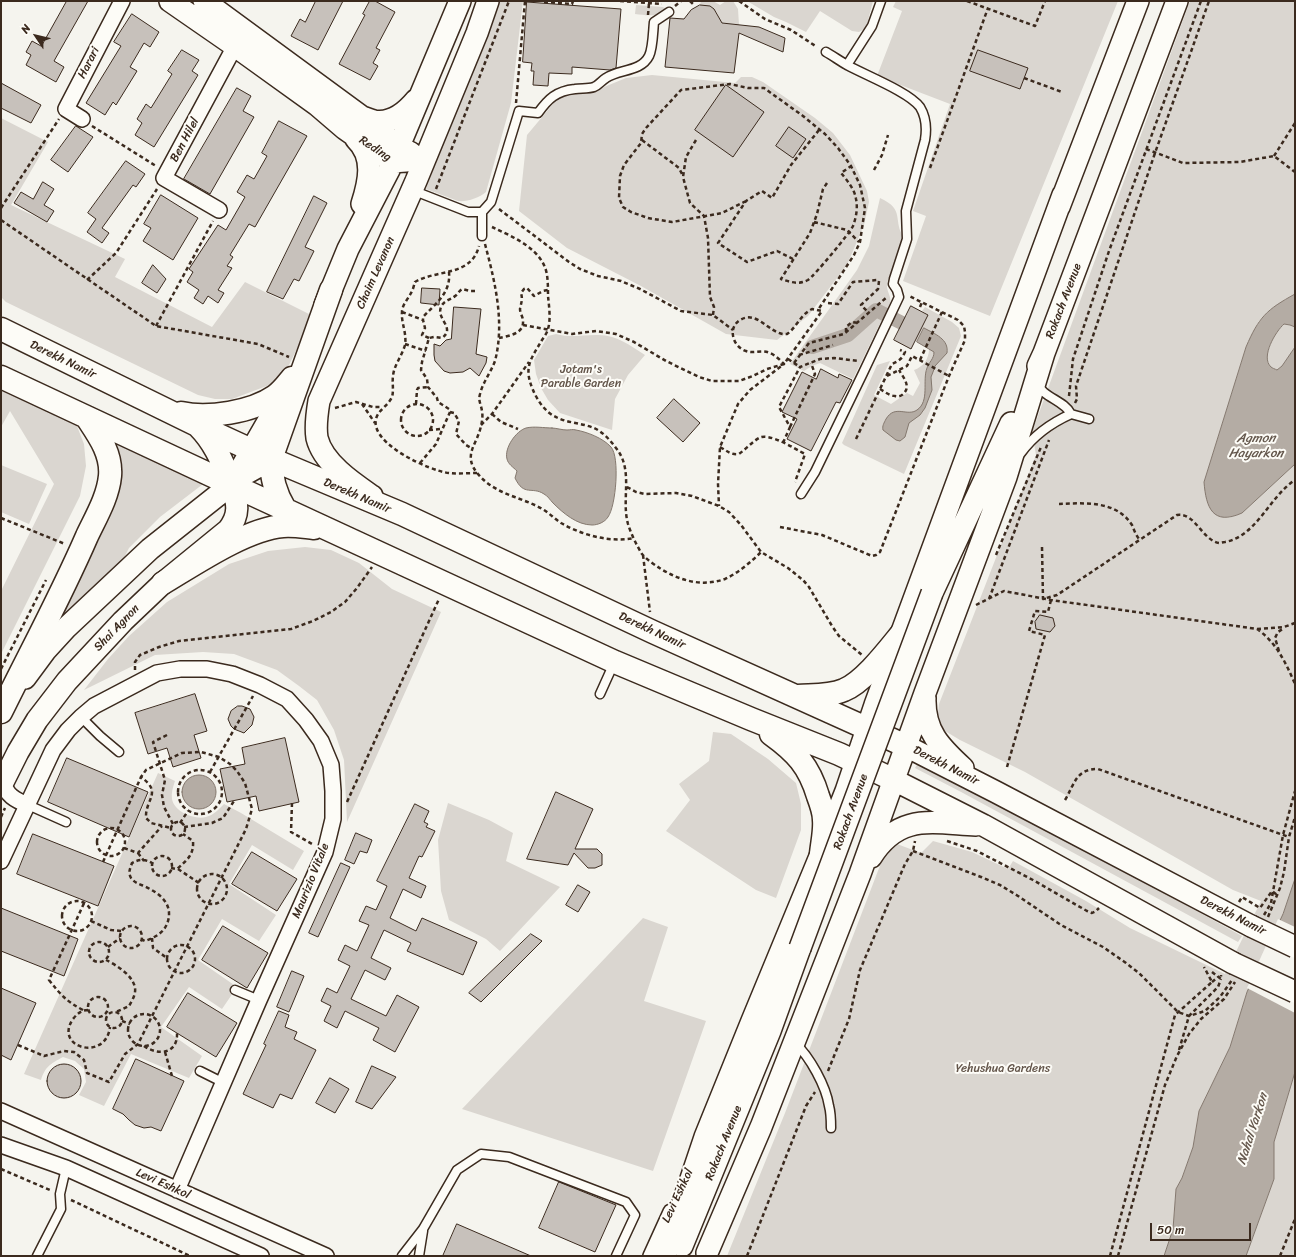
<!DOCTYPE html>
<html>
<head>
<meta charset="utf-8">
<style>
  body { margin:0 }
  #map { position:relative; width:1296px; height:1257px; overflow:hidden; background:#f5f4ee; font-family:Sriracha,sans-serif }
  canvas { display:block }
  .frame { position:absolute; inset:0; border:2px solid #3b2a1e; pointer-events:none }
  .north { position:absolute; left:16px; top:16px; width:40px; height:40px; -webkit-text-stroke:3px #fdfcf7; paint-order:stroke; rotate:305deg; font-size:11px; font-weight:700; line-height:16px; text-align:center; color:#3b2a1e }
  .north::after { content:''; display:block; margin:auto; width:14px; height:18px; background:#3b2a1e; clip-path:polygon(50% 0,100% 100%,50% 72%,0 100%) }
  .scale { position:absolute; left:1150px; top:1223px; width:101px; height:18px; box-sizing:border-box; border:2px solid #3b2a1e; border-top:0; padding-left:5px; font-size:12px; line-height:14px; white-space:nowrap; color:#3b2a1e; -webkit-text-stroke:3px #fdfcf7; paint-order:stroke }
</style>
</head>
<body>
<div id="map">
<canvas width="1296" height="1257"></canvas>
<div class="frame"></div>
<div class="north">N</div>
<div class="scale">50 m</div>
</div>
<script>
const ctx = document.querySelector('canvas').getContext('2d');
ctx.lineJoin = 'round';
function fillPath(path, color) { ctx.fillStyle = color; ctx.fill(path, 'evenodd'); }
function strokePath(path, color, width, dash) { ctx.strokeStyle = color; ctx.lineWidth = width; ctx.lineCap = dash ? 'butt' : 'round'; ctx.setLineDash(dash || []); ctx.stroke(path); }
function label(font, color, halo, rows, align = 'center') {
  ctx.font = font + ' Sriracha,sans-serif'; ctx.lineWidth = 4; ctx.setLineDash([]); ctx.textBaseline = 'middle'; ctx.strokeStyle = halo; ctx.fillStyle = color; for (const [text, x, y, turn = 0] of rows) {
    ctx.save(); ctx.translate(x, y); ctx.rotate((+turn || 0) * Math.PI / 180); ctx.textAlign = isNaN(turn) ? turn : align; if (halo) ctx.strokeText(text, 0, 0); ctx.fillText(text, 0, 0); ctx.restore();
  }
}
fillPath(new Path2D(`
  M497 1H523L511 103 486 192C479 198 467 202 458 201L426 189Z
  M701 1H713L720 5 726 1H733L738 9 739 25 720 23C719 11 711 5 700 5Z
  M747 1H873L866 28 859 32 852 31 820 11 806 32 786 22 774 17Z
  M896 1H1118L990 316 903 281 926 216 913 211 950 104 877 76 902 11 893 7Z
  M1190 1H1295V294C1283 300 1267 311 1259 321 1254 329 1250 339 1246 347L1204 482 1214 513C1226 520 1230 518 1242 513L1295 464V879L1283 914 1247 992 1230 1047 1199 1111 1193 1147 1182 1178 1176 1189 1173 1229 1164 1256H727L785 1113 881 863 887 853 897 844 921 853 933 841 972 852 1008 869 1013 861 1086 901 1130 928 1225 974 1261 901 1233 890 1025 772 960 740 945 731 941 724 938 713 939 704 1036 455 1032 432Z
  M636 5 663 7 666 9C658 18 646 15 635 14Z
  M652 75 735 83 741 77H752L763 82 815 118 833 133 850 155 867 191 869 202 864 225 847 265 808 316 777 340 726 334 641 286 567 248 519 211 527 135 558 98 566 94 592 92 626 78Z
  M1 118 48 142 11 205 125 259 115 277 212 327 245 282 313 316 288 367 272 384 232 399H215L198 395 6 302 1 297Z
  M880 198C906 210 892 220 904 238L887 283C886 292 892 296 890 303L853 379 820 363 812 366 804 371 790 364 857 270 869 246Z
  M925 307 952 322 959 328 961 336 904 474 844 445 842 443 877 365 890 361 874 395 891 404 907 393 913 396 920 383 914 370C923 367 929 359 929 349L915 341 928 315 922 311Z
  M1284 324 1290 325 1295 327V347L1282 366 1277 370C1275 369 1272 368 1271 367 1260 357 1276 331 1284 324Z
  M556 334C571 338 581 335 596 335 615 334 630 345 645 355L628 375 615 399 612 430 560 413 548 400 541 388 536 374 534 360 548 336Z
  M1 385 75 421 84 444 86 466 80 496 1 654V591L54 484 10 411 1 427Z
  M104 430 207 481 160 517 129 548 118 570 33 655 113 495Z
  M1 465 47 484 29 524 1 512Z
  M305 547 331 550 359 563 392 589 441 612 347 822 344 760 334 730 317 700 299 686 277 670 234 654 203 652 155 655 84 690 108 659 129 636 167 602 229 564 268 551Z
  M713 732 731 734 768 759 796 783 801 804V830L776 898 756 890 666 831 690 800 679 784 709 761Z
  M919 761 968 785 1242 936 1238 942 963 793 915 768Z
  M158 773 175 781C173 787 171 793 172 799 174 812 195 820 206 817 214 815 218 810 224 804L241 813 304 851 293 870 252 845 229 884 276 915 259 941 222 919 198 960 237 987 222 1009 189 987 161 1027 202 1056 189 1078 131 1054 104 1106 79 1095 86 1082 84 1069 75 1061 63 1057C50 1064 45 1067 41 1080L24 1074Z
  M448 803 489 820 513 833 506 861 560 887 500 951 486 939 449 920 441 891 438 840Z
  M643 918 668 927 644 1001 706 1021 653 1171 462 1109Z
  M1295 1072V1256H1246L1274 1179V1142Z`), '#dad6d0');
const water = new Path2D(`
  M1295 294V327L1290 325 1284 324C1276 331 1260 357 1271 367 1272 368 1275 369 1277 370L1282 366 1295 347V464L1242 513C1213 526 1206 508 1204 482L1246 347C1259 317 1266 310 1295 294Z
  M924 328C935 334 949 339 947 353L935 366 933 372 931 377 932 390 925 408 920 415 909 423 905 437 900 441 896 440 883 430C882 426 884 423 886 419 895 404 907 417 917 410 930 401 922 381 927 368 929 362 934 359 934 352L917 342Z
  M552 428C556 428 562 430 567 430 570 430 573 429 576 430 587 432 603 438 611 447 620 457 616 506 608 517 605 522 598 525 592 525 577 525 563 513 553 503 550 500 548 496 544 494 532 486 524 497 515 478L517 471C513 467 508 464 507 459 504 448 516 431 526 428 534 426 544 428 552 428Z
  M182 792a17 17 0 1 1 34 0a17 17 0 1 1-34 0Z
  M1295 879V1072L1274 1142V1179L1246 1256H1164L1173 1229 1176 1189 1182 1178 1193 1147 1199 1111 1230 1047 1247 992 1283 914Z`);
fillPath(water, '#b4aca4');
strokePath(water, '#84786e', 1);
fillPath(new Path2D(`
  M1278 919 1295 927V1013L1247 988Z`), '#f5f4ee');
strokePath(new Path2D(`
  M812 347 848 335 876 310 902 323`), '#b4aca4', 14);
const building = new Path2D(`
  M67 1H88L54 61 64 67 56 82 26 65 31 55 26 52 32 41 41 46Z
  M316 1H343L318 50 291 36 300 19 305 22Z
  M370 1H375L395 12 376 48 380 50 373 63 378 66 370 80 339 64 365 15 363 14Z
  M527 2 621 9 616 68 610 70 572 67V74L549 73 548 86 533 85 534 71H531L532 63 523 62Z
  M700 5 710 6 714 9 722 23 759 27 785 38 783 52 739 33 734 73 665 67 670 18 684 19 691 10Z
  M132 14 159 32 150 47 144 43 130 67 137 71 116 105 113 102 105 115 86 103 121 46 114 42Z
  M182 50 199 60 192 71 198 75 154 147 135 135 142 123 137 119 146 104 151 108 172 74 168 71Z
  M978 50 1028 68 1020 89 970 71Z
  M1 83 41 105 31 123 1 108Z
  M726 85 764 112 733 157 695 130Z
  M237 88 251 96 243 111 254 117 210 194 184 179Z
  M279 121 307 136 255 227 249 224 230 255 233 257 227 266 232 268 218 290 224 293 218 303 208 296 203 304 194 298 199 290 187 282 193 272 189 269 218 225 226 230 245 197 237 192 247 175 254 179 267 156 262 153Z
  M76 126 93 137 68 172 51 160Z
  M789 127 806 139 793 158 776 146Z
  M126 161 145 174 136 187 133 185 102 228 109 233 102 243 87 232 96 219 88 213Z
  M43 182 54 189 44 205 54 211 47 222 14 203 21 192 33 199Z
  M161 195 198 218 173 260 143 241 151 228 144 224Z
  M314 196 327 203 305 247 314 251 299 281 294 279 283 299 267 292Z
  M153 265 166 279 157 293 142 283Z
  M422 288 440 289 439 305 421 303Z
  M911 306 928 315 911 349 894 340Z
  M454 307 481 309 476 354 487 357 486 363 479 376 470 368 463 372 450 373 444 371 435 361 434 355V344L440 346 446 340 451 339Z
  M821 369 838 378 839 374 852 380 840 403 836 402 811 451 787 439 797 419 782 412 802 372 816 379Z
  M674 399 700 423 683 442 657 418Z
  M1040 615 1053 618 1055 626 1050 632 1036 629 1035 622Z
  M195 694 207 731 194 735 201 758 173 767 167 748 148 754 135 713Z
  M238 706H242L250 709 254 717 252 725 244 733 234 729 231 726 228 719 231 711Z
  M285 738 299 802 259 811 256 796 227 802 220 769 245 764 242 748Z
  M67 758 148 792 129 837 48 802Z
  M556 792 593 809 575 849H597L602 854V865L595 868H588L574 853 568 865 527 859Z
  M415 804 429 811 424 822 428 824 426 827 435 831 422 857 419 856 409 878 426 886 421 898 403 889 390 918 416 931 422 918 477 942 463 975 407 951 411 943 384 930 371 958 391 968 385 980 365 970 351 999 386 1016 397 995 419 1007 395 1052 373 1040 379 1028 345 1011 337 1028 324 1021 331 1006 321 1001 327 988 337 993 350 966 338 960 345 945 357 951 369 925 359 921 366 906 376 910 387 886 377 881Z
  M356 833 372 840 367 853 360 851 354 864 345 860Z
  M33 834 114 866 98 906 17 874Z
  M252 852 297 879 277 911 232 884Z
  M341 863 350 867 318 937 309 933Z
  M578 885 590 892 578 912 566 905Z
  M1 908 78 939 64 976 1 951Z
  M223 926 268 953 247 988 202 960Z
  M531 934 542 941 481 1002 469 993Z
  M292 971 304 976 289 1012 277 1007Z
  M1 988 36 1003 11 1060 1 1055Z
  M188 993 237 1023 216 1057 167 1027Z
  M279 1011 289 1015 285 1027 297 1032 294 1039 316 1050 292 1099 280 1094 273 1108 243 1094 266 1045 264 1044Z
  M136 1059 184 1081 161 1131 151 1127 144 1128 135 1125 129 1120 123 1114 113 1109Z
  M47 1081a17 17 0 1 1 34 0a17 17 0 1 1-34 0Z
  M372 1066 396 1077 372 1109 356 1102Z
  M330 1078 349 1089 335 1113 316 1103Z
  M559 1182 616 1205 595 1252 539 1228Z
  M457 1224 531 1256H443Z`);
fillPath(building, '#c7c1bb');
strokePath(building, '#3b2a1e', 1);
const lane = new Path2D(`
  M847 65 872 26 881 1
  M412 190 468 212H482L491 202 519 111 538 113C548 99 556 91 575 89 581 88 588 89 594 87 599 85 601 81 606 78 619 69 641 72 649 56 653 48 653 31 654 22L669 12
  M482 212V236
  M1037 383C1043 398 1064 400 1071 414
  M1021 453C1034 435 1051 423 1071 414L1089 419
  M801 494 815 472 863 373 899 297 897 290 893 284 894 279 907 239 906 211 925 140C927 128 926 117 920 107 909 92 865 75 847 65 840 61 833 56 826 52
  M600 694 614 663
  M81 717 100 736 119 752
  M28 805 66 822
  M235 990 259 1000
  M795 1043C810 1057 826 1086 829 1106 831 1113 831 1121 831 1128
  M200 1071 224 1083
  M37 1256 61 1209 60 1194 66 1168
  M402 1256 423 1229 457 1170 481 1154 509 1157 626 1202 635 1215 616 1256
  M419 1256 423 1231`);
const street = new Path2D(`
  M82 119 66 109 122 1
  M219 210 164 178 235 46
  M3 782C6 795 15 800 28 805
  M1 861 53 750 68 730 81 717 94 706 157 673 180 669H207L232 674 260 685 287 699 306 720 321 741 331 765 333 791V819L325 852 259 1000 177 1190
  M1 1111 326 1256
  M1 1145 66 1168 261 1256
  M651 1256 671 1212`);
const secondary = new Path2D(`
  M170 1 235 46 317 105 345 129 392 162 406 161
  M204 1 362 117 399 147 411 153
  M362 117C366 118 370 120 374 121 391 124 406 112 416 100
  M356 139C375 157 369 182 362 204
  M1059 207 1138 1
  M325 305 348 249 389 170 460 1
  M1038 366 1044 353 1177 1
  M372 496C353 483 323 463 317 438 315 426 317 413 319 401L416 181 477 33 488 1
  M932 593 1011 423
  M25 678 45 651 67 627 150 549 232 484 289 385
  M925 698C924 731 940 747 963 768
  M906 746 996 792 1251 926
  M894 780 983 825 1233 963
  M1 786 18 752 37 720 67 681 123 621 163 583 228 530C241 514 237 502 232 484
  M871 857C899 813 931 823 976 825
  M682 1246 770 1031 800 948
  M707 1253 761 1127 860 874 925 693 1006 477 1044 353
  M665 1256 705 1137 752 1021 821 854 846 791 875 705 1063 195`);
const highway = new Path2D(`
  M1 329 197 425 271 459 402 514 653 632 906 746
  M1 377 217 478 615 662 751 719 839 754 894 780
  M181 413C208 419 252 412 275 396 282 391 287 384 292 378
  M199 427C215 443 223 464 232 484
  M232 484 244 474 271 459
  M285 509C275 493 271 478 271 459L331 290
  M163 583C195 564 246 529 283 526 293 525 304 527 314 528
  M798 696C813 695 830 696 844 690 864 682 888 650 902 633
  M1 712C30 653 61 596 87 536 96 517 108 497 110 476 112 454 99 436 87 418
  M771 734C796 752 809 766 818 796 821 804 824 812 824 820 825 831 822 843 821 854`);
strokePath(lane, '#3b2a1e', 11);
strokePath(street, '#3b2a1e', 18);
strokePath(secondary, '#3b2a1e', 24);
strokePath(highway, '#3b2a1e', 25);
strokePath(new Path2D(`
  M620 1 662 4
  M690 1 694 5
  M739 1 765 19 791 30 817 47
  M967 1 1035 26 1045 1
  M544 2 572 4 573 1
  M675 6 681 1
  M648 15 649 3
  M1024 78 1062 92
  M516 103 525 1
  M92 126 156 166
  M642 140 679 168 683 176
  M696 140 686 157 683 177 690 203 704 216 708 238 710 297 714 307 713 315
  M1146 149 1183 163 1240 162 1274 156 1295 172
  M1274 156 1295 123
  M930 168 988 8
  M874 170 882 155 888 135
  M827 183 823 189 817 214 810 233 781 279C790 282 799 285 808 280 814 276 850 233 853 226 856 218 858 208 856 199 855 190 847 180 841 173L851 166
  M436 189 509 1
  M746 201 722 213 672 222 648 218 631 212 623 207 619 198 620 176 624 165 641 143 642 134 646 128 681 90 730 84 748 88H764L803 116 825 134 838 148 851 166 860 185 865 208 860 242 854 255 818 310
  M1 208 59 119
  M499 209 569 262 580 269 598 276 621 281 640 289 681 311 713 315 733 330
  M1 220 156 326 258 344 289 357
  M814 222 847 230 859 242
  M492 227C513 237 543 249 547 275 548 282 548 289 548 296 549 306 551 319 548 329 547 333 544 337 542 340 531 359 523 367 533 390 537 400 546 413 556 417 567 423 582 423 594 428 603 432 610 440 616 448 634 470 621 499 628 524 631 534 637 546 642 554 647 560 655 565 661 569 681 581 702 587 725 579 738 573 751 562 761 552
  M485 244C495 282 505 322 495 361 491 372 483 382 480 394 478 401 481 404 482 411 483 416 482 422 481 426 477 445 462 455 478 474 495 495 523 497 544 510 550 514 555 519 561 523 582 535 610 543 634 538
  M793 259 777 251 747 262 718 243 746 201 762 191 772 198 791 165 819 130
  M87 280 116 253 157 189
  M828 303 838 304 853 282 877 280 879 281 878 289 861 305 869 313
  M920 307 922 302
  M402 312 423 320
  M523 325 572 334 596 331 616 334 634 342 666 361 699 377 712 381H739L753 376 767 369 784 364 822 311 812 309C800 315 797 327 787 334 770 336 758 309 740 320 727 328 733 347 746 351 754 354 762 349 770 353 775 355 780 360 784 364L750 390 738 404 720 447 718 484 719 506
  M156 326 213 221
  M846 332V327L852 322 858 323
  M429 338 422 335 425 328 423 320V317C436 303 451 293 449 272
  M499 338C508 336 524 334 523 321 523 317 520 313 520 309 521 303 523 300 521 293L524 289 527 288 534 296 543 291 548 290
  M405 344 426 351
  M799 355 833 345
  M788 359 800 367
  M920 360 942 312
  M794 363 809 343 844 334 887 297
  M887 376 907 366 912 356 949 376
  M880 389C885 392 890 396 895 396 898 397 902 396 904 393 911 386 903 377 899 370
  M1069 396 1073 359 1109 251 1201 1
  M1075 403 1077 399 1076 386 1155 153 1209 1
  M362 404 375 423
  M416 404 417 390 418 388 428 387
  M401 420a16 16 0 1 1 32 0a16 16 0 1 1-32 0Z
  M335 408 356 402 373 407H382
  M450 412 454 413 459 421 456 434 466 445 471 448
  M492 414 501 422 518 429
  M481 425 492 414 529 362
  M790 427 815 374 811 363
  M429 430 441 429
  M856 439 892 364C899 361 902 359 905 352L900 350
  M783 443 790 427 779 407 800 367 820 359 834 358 858 361
  M720 447C727 451 731 455 739 454 746 449 752 442 759 438 769 432 795 449 805 454L795 482
  M420 463 436 444 450 412 449 409 438 402 437 398 428 387 427 379 421 370 422 362 429 338 434 337 442 338C456 328 436 319 441 307 444 300 451 300 455 296 458 294 459 291 462 289L470 291H475
  M477 473C468 473 458 474 449 473 430 471 370 444 376 419 378 410 388 406 392 397 394 390 392 383 393 376 394 365 402 356 405 345 407 333 401 323 402 312 402 305 408 299 411 293 413 290 414 285 415 282 437 269 471 277 479 246
  M627 487 636 492 645 494 676 493 692 496 719 506 729 512 741 525 761 552 788 568 803 580 809 587 832 626 839 636 862 655
  M1059 504C1084 503 1116 500 1132 525 1134 530 1136 535 1139 539
  M1 518 65 544
  M780 527 822 535 872 556 876 555 880 552 949 376 965 340V332L964 326 958 320 909 296
  M1042 547 1043 599 1057 595 1177 515C1195 512 1202 540 1219 543 1220 543 1223 542 1225 542 1257 536 1269 497 1295 480
  M643 555 650 612
  M996 555 1041 447
  M989 599 1049 440
  M976 605 1004 591 1051 600 1257 629C1276 642 1286 663 1295 684
  M1257 629 1284 627 1295 623
  M1279 651 1275 638 1278 632 1284 628
  M1 669 46 580
  M135 670V662L140 655 159 647 179 641 291 629 313 621 331 612 345 602 357 588 372 567
  M167 735 153 742 165 780 162 795 164 807 173 824
  M1007 767 1045 635 1029 631 1035 611 1048 612 1051 600
  M178 792a22 22 0 1 1 44 0a22 22 0 1 1-44 0Z
  M210 772 253 696
  M1065 800C1075 783 1076 769 1098 769L1289 837
  M347 802 439 599
  M292 803 291 832 314 845
  M1 817 5 808
  M171 829a7 7 0 1 1 14 0a7 7 0 1 1-14 0Z
  M180 823 188 811
  M184 827 212 823 223 818 234 801
  M97 842a14 14 0 1 1 28 0a14 14 0 1 1-28 0Z
  M947 841 977 851 1033 880 1087 911 1092 913 1096 911 1099 908
  M124 848 138 853 162 826
  M913 851 981 877 1000 885 1018 896 1061 925 1103 947 1126 963 1139 973 1178 1012 1189 1016 1205 1011 1220 997 1232 980
  M138 853 144 861
  M152 866a10 10 0 1 1 20 0a10 10 0 1 1-20 0Z
  M103 862 141 777
  M171 868 177 869C187 860 194 855 193 841L183 834
  M178 869 199 883
  M197 889a15 15 0 1 1 30 0a15 15 0 1 1-30 0Z
  M62 916a15 15 0 1 1 30 0a15 15 0 1 1-30 0Z
  M1239 902 1242 897 1260 908 1272 891 1277 895
  M1264 915 1271 903 1283 835 1295 791
  M1268 917 1280 888 1284 872 1289 837 1295 817
  M91 921 111 930 122 931
  M120 937a11 11 0 1 1 22 0a11 11 0 1 1-22 0Z
  M152 938 153 948 167 958
  M141 939 145 941C156 937 165 932 168 921 173 903 159 893 144 886 139 884 135 883 131 878 128 872 130 869 132 863 139 859 145 859 152 863
  M89 952a10 10 0 1 1 20 0a10 10 0 1 1-20 0Z
  M167 959a14 14 0 1 1 28 0a14 14 0 1 1-28 0Z
  M108 947 120 938
  M106 960C116 965 133 975 135 988 136 994 132 1001 129 1006L116 1012
  M1212 972 1221 979V975
  M1212 982 1218 977
  M88 1007a10 10 0 1 1 20 0a10 10 0 1 1-20 0Z
  M83 1010C67 1002 60 994 49 980L85 901
  M88 1010C81 1010 77 1014 73 1019 53 1048 106 1062 110 1027
  M106 1020a8 8 0 1 1 16 0a8 8 0 1 1-16 0Z
  M128 1030a16 16 0 1 1 32 0a16 16 0 1 1-32 0Z
  M122 1021 130 1024
  M18 1045 44 1056 64 1051 74 1052 84 1060 87 1073 109 1082 125 1054 138 1044 246 829 252 809 245 783 237 771 230 764 219 757 201 752 182 753 146 770 141 777C163 793 145 799 146 818L151 823 171 828
  M144 1046C158 1056 178 1054 177 1033
  M1179 1050 1189 1016 1218 987 1221 979
  M165 1052 172 1076
  M828 1071 849 1019 860 970 905 864 913 851 915 841
  M1 1169 50 1190
  M71 1200 190 1256
  M747 1256 806 1106 815 1092
  M1110 1256 1175 1015 1212 982 1204 967
  M1118 1256 1165 1085 1177 1056 1189 1034 1201 1019 1224 999 1235 982
  M1280 1256 1295 1219`), '#3b2a1e', 2.5, [4, 3]);
strokePath(lane, '#fdfcf7', 8);
strokePath(street, '#fdfcf7', 15);
strokePath(secondary, '#fdfcf7', 21);
strokePath(highway, '#fdfcf7', 22);
const secondaryBridge = new Path2D(`
  M1251 926 1295 947
  M800 948 932 593
  M1233 963 1295 992`);
strokePath(secondaryBridge, '#3b2a1e', 24, []);
strokePath(secondaryBridge, '#fdfcf7', 21);
label('12px', '#3b2a1e', '#fdfcf7', [
  ["Harari",89,63,-63],
  ["Ben Hilel",185,140,-62],
  ["Reding",375,149,33],
  ["Chaim Levanon",376,273,-66],
  ["Rokach Avenue",1064,301,-69],
  ["Derekh Namir",63,360,26],
  ["Derekh Namir",357,496,23],
  ["Shai Agnon",117,628,-46],
  ["Derekh Namir",652,631,25],
  ["Derekh Namir",946,766,27],
  ["Rokach Avenue",851,812,-70],
  ["Maurizio Vitale",311,881,-68],
  ["Derekh Namir",1233,916,27],
  ["Rokach Avenue",724,1143,-68],
  ["Levi Eshkol",163,1184,24],
  ["Levi Eshkol",678,1196,-65]
]);
label('12px', '#63554a', '#fdfcf7', [
  ["Jotam's",581,370],
  ["Parable Garden",581,384],
  ["Yehushua Gardens",1003,1069]
]);
label('italic 13px', '#65584d', '#fdfcf7', [
  ["Agmon",1256,439],
  ["Hayarkon",1256,454],
  ["Nahal Yarkon",1253,1129,-72]
]);
</script>
</body>
</html>
